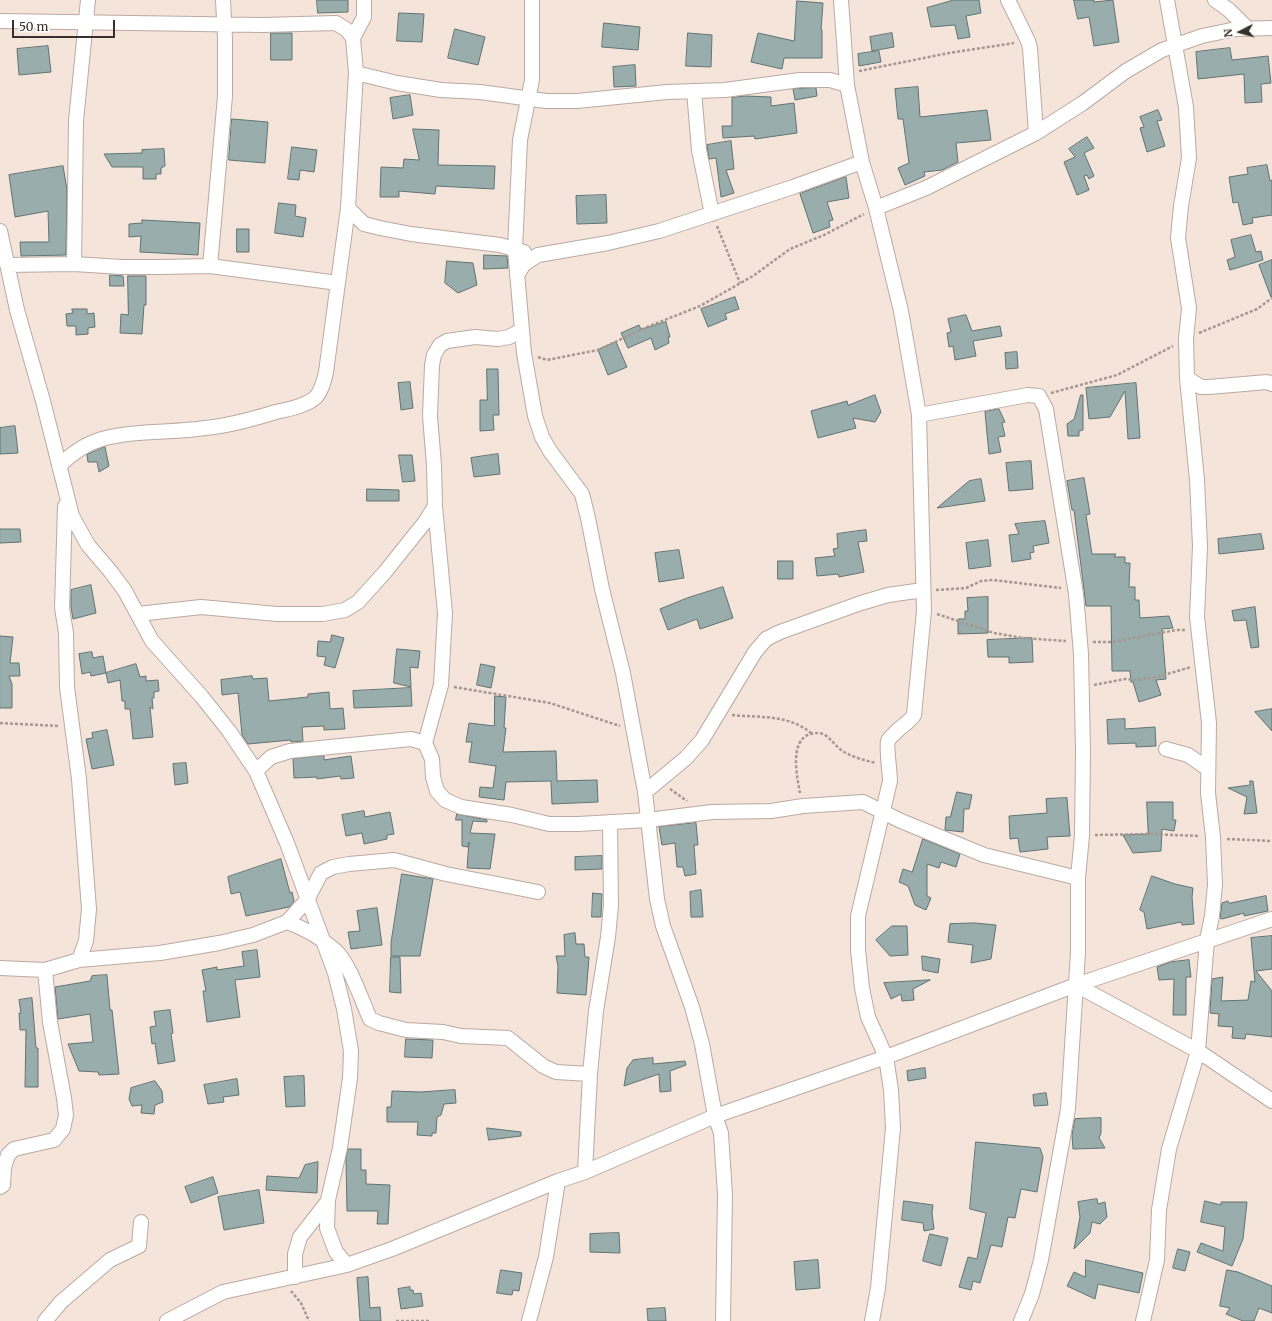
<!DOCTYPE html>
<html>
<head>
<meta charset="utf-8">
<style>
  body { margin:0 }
  #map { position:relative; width:1272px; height:1321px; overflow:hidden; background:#f5e4da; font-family:Merriweather,serif }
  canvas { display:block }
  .north { position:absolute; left:1220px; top:12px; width:40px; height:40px; -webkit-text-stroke:3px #fff; paint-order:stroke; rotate:264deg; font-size:11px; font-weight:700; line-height:16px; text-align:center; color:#37302c }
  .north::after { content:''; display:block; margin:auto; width:14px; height:18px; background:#37302c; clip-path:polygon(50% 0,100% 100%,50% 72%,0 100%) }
  .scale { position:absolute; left:12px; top:20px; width:103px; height:18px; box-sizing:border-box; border:2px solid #37302c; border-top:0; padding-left:5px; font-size:12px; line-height:14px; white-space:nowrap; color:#37302c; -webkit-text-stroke:3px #fff; paint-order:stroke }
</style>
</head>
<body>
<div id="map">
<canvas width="1272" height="1321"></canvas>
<div class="north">N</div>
<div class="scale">50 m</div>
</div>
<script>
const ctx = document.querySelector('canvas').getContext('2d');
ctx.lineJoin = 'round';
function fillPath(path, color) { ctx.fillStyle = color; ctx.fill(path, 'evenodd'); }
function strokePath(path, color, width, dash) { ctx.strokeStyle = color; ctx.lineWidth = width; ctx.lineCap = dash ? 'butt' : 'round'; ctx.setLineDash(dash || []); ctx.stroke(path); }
const building = new Path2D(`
  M317 0H348V12L318 13Z
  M954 0H979L981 13 966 16 970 37 958 39 955 25 931 27 927 8Z
  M1074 0H1094V2L1113 0 1119 42 1094 46 1089 17 1078 19Z
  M797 1 823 3 821 30H822V58H784L782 69 751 62 758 33 794 41Z
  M399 13 424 14 422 42 397 41Z
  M604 23 640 27 638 50 602 47Z
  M455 29 485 37 478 65 448 58Z
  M271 33H292V60H271Z
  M688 33 712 35 711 67 686 66Z
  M892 33 894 47 872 51 870 37Z
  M48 46 51 72 19 75 17 49Z
  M1230 48 1232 60 1268 56 1271 83 1261 84 1262 102 1245 103 1244 74 1198 79 1196 52Z
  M879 51 881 62 859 66 858 54Z
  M635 65 636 86 614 87 613 67Z
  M918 87 920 117 987 110 991 140 956 143 958 162 942 170 924 172 925 176 905 185 898 168 909 163 903 119H898L895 89Z
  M816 88 817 96 795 100 793 89Z
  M410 95 413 115 393 119 390 98Z
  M745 96 771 97V106L794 103 797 133 755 139 754 136 723 138 722 126H732V98Z
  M1158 110 1162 120 1157 121 1165 146 1147 152 1140 128 1144 127 1140 117Z
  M232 119 268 122 265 163 229 160Z
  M413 129 439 130 438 165 495 166 494 189 436 186 435 194 399 191V197H380L381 167 403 168 404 159 419 160Z
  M1087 137 1094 148 1084 153 1094 176 1089 179 1087 175 1084 176 1089 190 1077 195 1064 162 1075 157 1069 149Z
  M731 141 734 169 726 170 734 193 721 197 716 158 709 159 707 145Z
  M292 147 317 150 314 172 300 170 299 180 288 179Z
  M164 149 165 166 161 168V174H156V179H143V167H112L104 154 142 153V150Z
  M1267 165 1270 181 1272 180V215L1252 218 1253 223 1243 225 1238 202 1233 203 1229 177 1248 174 1247 168Z
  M63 166 67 190 66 255 21 256 20 242H49L48 211 15 217 9 175Z
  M846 177 849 198 827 202 833 220 829 221 830 227 813 233 800 194Z
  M606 195 607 223 577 224 576 196Z
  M279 203 296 205 295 216 306 218 303 237 275 233Z
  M142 220 200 223 198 255 140 252 141 236 129 237V224L142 223Z
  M237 229H249V252H237Z
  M1251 235 1256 252 1261 251 1263 260 1230 270 1227 260 1235 257 1231 240Z
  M484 255 507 256 508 268 484 269Z
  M1272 260V296L1271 297 1259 265Z
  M447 261 473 263 477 285 458 293 445 283Z
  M110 275 123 276 124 286H110Z
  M128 276H146V305H144L142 334 120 333 121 314 128 315Z
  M735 297 739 309 725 314 727 319 708 327 701 309Z
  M72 309H87V314L94 313 95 327 88 328V334L76 335V326H67L66 314 73 313Z
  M966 315 972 331 1000 326 1002 336 973 341 976 356 955 360 953 346 949 347 947 333 951 332 948 319Z
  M666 322 670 337H668L669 343 655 350 651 338 628 348 621 333 639 325 641 329Z
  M616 342 627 367 608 375 598 350Z
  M1017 352 1018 368 1006 369 1005 353Z
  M487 369H498L499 415H493L494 430 480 431V400H487Z
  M410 382 413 408 401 410 398 383Z
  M1136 383 1140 438 1128 439 1125 391 1110 417 1089 419 1086 388Z
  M875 395 881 412 875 422 853 418 856 428 818 438 811 411 847 401 848 405Z
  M1081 395H1083V430L1079 431V436H1068L1067 424 1074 419Z
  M999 409 1005 422 1002 423 1005 436 998 437 1001 452 989 454 985 412Z
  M15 426 18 453 0 454V428Z
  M105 447 109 466 99 472 97 462H88L87 455Z
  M498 454 500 474 474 477 471 458Z
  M399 455H412L415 481 403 482Z
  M1031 461 1033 489 1009 491 1006 463Z
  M1084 478 1090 514 1086 515 1092 554H1116L1114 557H1125V563H1130L1129 587H1135V600H1139L1140 618 1169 616 1173 628 1162 629 1166 679 1156 680 1161 695 1139 702 1133 682H1131L1130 671H1112L1111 606H1086L1074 510H1072L1067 481Z
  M981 479 985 501 937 508 969 481Z
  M367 489 399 490V501H367Z
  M1045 521 1049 543 1033 546 1034 552 1030 553 1031 559 1012 562 1009 535 1019 534 1015 524Z
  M0 529H20L21 542 0 543Z
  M866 530 867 541 858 542 864 572 839 577 838 574 817 576 815 558 835 556 833 549 838 548 837 534Z
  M1261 534 1264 549 1219 554 1218 539Z
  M988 540 991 566 969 569 966 543Z
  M679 550 684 578 659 582 655 553Z
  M778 561H793V579H778Z
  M91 585 96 613 73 619 71 607V590Z
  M723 587 733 618 700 629 697 619 668 630 660 609 687 598Z
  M988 597V633L958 634V619H965V611H968L967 598Z
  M1255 607 1259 647 1251 648 1246 620 1234 621 1232 611Z
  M332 635 344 638 335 668 324 665 326 657 317 656 318 641 330 642Z
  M0 636 13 637 10 663H19L20 676H9L12 684V708H0Z
  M1032 638 1033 662 1009 663V657H988L987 640Z
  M397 649 420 651 418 668 410 667 411 687 394 683Z
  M92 652 93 658 103 656 106 673 91 676 90 672 82 674 79 654Z
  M136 664 140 677 146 676V681L158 680 159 691 154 692V698H152L153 709 150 707 153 737 133 739 130 709H125V701H122L120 680 108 683 106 673Z
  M481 664 495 667 491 688 477 685Z
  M252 676 253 679 267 678 269 701 308 697V694L329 692 330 709 343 708 345 729 324 730V726L302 727 303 741 291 742V740L248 744 242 735 238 693 222 695 221 680Z
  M411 688 412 706 354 708 353 691Z
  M495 696 506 697 504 728H506L503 752 556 751 557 781 597 780 598 802 552 804 551 781 506 782 504 800 479 797 480 787 493 788 496 766 469 762 472 742H466L469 723 494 726Z
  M1272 709V731L1255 712Z
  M1125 719V729L1155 727 1156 746 1136 747V743L1108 744 1107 720Z
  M107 730 114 765 92 769 86 739 93 738 92 733Z
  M324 756V760L351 756 354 778 341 779 340 776 317 779V777L294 778 293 759Z
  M186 763 188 783 175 785 173 764Z
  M1250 781H1253L1257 813 1244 814 1247 797 1228 788 1250 785Z
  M957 792 972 795 969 809H964L963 832 945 830 946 817H950Z
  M1067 798 1070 836 1047 837 1048 849 1020 852 1018 838 1010 839 1009 816 1047 813 1046 799Z
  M1147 802H1173V820H1176L1174 831 1162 829 1161 851 1133 853 1123 835 1148 834Z
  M364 811 365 817 390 812 394 834 387 835V839L364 844 362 833 346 836 342 815Z
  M457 814 487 820V822L473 821 470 833 495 834 490 869 467 868 469 842 468 847 462 846V820H456Z
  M696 823 698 845H694L696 874 685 876 683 867H677L675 843 662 845 659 827Z
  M923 839 960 854 956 867 941 862 939 868 927 864V896L931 898 926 910 915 905 908 886 899 882 903 869 912 872Z
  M602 856V869L575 870V857Z
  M281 859 290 893 292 892 294 901 289 907 246 916 240 892 231 894 228 877Z
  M402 874 433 879 420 956H391V943Z
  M1152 876 1175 884 1193 888 1192 897 1194 924 1182 925 1181 922 1147 929 1144 912 1140 910Z
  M701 890 703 917H691L690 892Z
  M593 893 602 894 601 917H592Z
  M1266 896 1268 911 1244 916V913L1222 919 1220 918 1222 903 1228 901 1229 903Z
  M377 908 382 945 351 949 348 932 360 931 357 911Z
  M975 923 996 925 991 959 971 963 973 945 948 942 950 924Z
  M892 926H907L908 955 890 956 876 940Z
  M575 933 576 944H584L585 957H589L586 995 557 993 558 966 556 956H565L564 935Z
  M1272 936V969L1256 971 1272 991V1037L1246 1034 1245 1039 1232 1038 1233 1027 1218 1026 1219 1014 1210 1013 1212 979 1223 977 1221 1001 1248 1000 1251 981 1255 982 1251 938Z
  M257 950 260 977 235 980 240 1017 207 1022 203 991H206L202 970 217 967V970L244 966 242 952Z
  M922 956 940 959 938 973 923 970Z
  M391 957H400L401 993 390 992Z
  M1189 960 1191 977H1186V1015H1173L1174 979 1159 980 1157 967 1171 962Z
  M107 975 110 1010H112L119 1074 99 1075 98 1072 79 1071 68 1044 93 1042 90 1014 58 1019 55 987 90 981 92 976Z
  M930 980 913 989 914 1000 902 1001 901 994 891 999 884 983Z
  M32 998 36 1048H38V1087H25L26 1030H20L19 1013H21L19 1000Z
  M170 1010 173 1033 171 1034 175 1061 158 1064 155 1043 152 1044 150 1027 156 1026 154 1012Z
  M406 1039 433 1040 432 1058 405 1057Z
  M653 1058V1064L685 1061 686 1065 670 1071 671 1091 660 1092 659 1074 624 1086 627 1068 633 1060Z
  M925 1068 926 1078 908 1081 907 1071Z
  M304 1076 305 1106 286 1107 284 1077Z
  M237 1079 239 1095 223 1097 224 1102 208 1104 204 1085Z
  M155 1081 162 1091 163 1102 155 1105 154 1114 141 1113 142 1105 132 1106 129 1099 131 1088Z
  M455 1090 456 1103 444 1104 441 1115 437 1117 436 1133H432V1136L417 1135 418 1122H387V1107H391L392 1091 420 1092Z
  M1046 1093 1048 1105 1034 1106 1033 1095Z
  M1101 1118V1133L1099 1138 1105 1148 1073 1149 1072 1135 1075 1119Z
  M487 1128 521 1132V1136L489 1140Z
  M976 1142 1040 1148 1043 1157 1037 1192 1021 1189 1015 1218 1008 1217 1002 1247 991 1245 980 1283 973 1281 971 1290 959 1287 968 1257 977 1259 986 1213 970 1209Z
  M348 1149H361V1170H366V1184L390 1185 388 1224H377L378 1211H347L346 1158Z
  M318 1162 317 1193 266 1190 267 1176 299 1178 305 1165Z
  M213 1177 218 1193 191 1203 185 1187Z
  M259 1190 264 1223 224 1230 218 1197Z
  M1097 1199 1098 1204 1105 1202 1107 1217 1100 1224 1092 1222 1090 1233 1074 1249 1080 1217 1078 1202Z
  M904 1201 933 1205 932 1213 934 1229 924 1231 923 1223 902 1220Z
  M1205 1201 1221 1205V1202H1247L1243 1239 1232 1266 1197 1252 1201 1243 1223 1251 1225 1227 1201 1222Z
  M619 1233 620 1253 590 1252V1234Z
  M930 1234 948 1238 941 1266 923 1261Z
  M1178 1249 1190 1252 1185 1271 1173 1268Z
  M818 1260 820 1288 796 1290 794 1262Z
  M1086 1260 1143 1273 1139 1293 1098 1284 1095 1299 1067 1286 1074 1272 1085 1277Z
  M501 1270 522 1273 519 1291 513 1290 512 1295 497 1293Z
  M1227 1270 1238 1272 1272 1286V1313L1259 1308 1254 1321H1243L1226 1314 1230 1308 1220 1306Z
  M368 1277 370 1308 380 1307 381 1321H360L357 1278Z
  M410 1287V1290H413L414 1294 421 1293 423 1306 401 1309 398 1289Z
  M665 1308 666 1321H648L647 1309Z`);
fillPath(building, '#99adad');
strokePath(building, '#607373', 1);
const minor = new Path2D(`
  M532 0V80L520 140 515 249 524 353 535 416 542 437 550 451 582 494 588 518 602 589 623 673 645 792 657 899 663 926 692 1007 702 1044 715 1116 721 1133 725 1195 723 1321
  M841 0 847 85 862 162 876 208 901 311 919 415 924 611 914 715C909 723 902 725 896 732 894 734 889 738 888 741 886 746 890 773 890 781L858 916V950L862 988 868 1017 886 1057 891 1090 893 1128 878 1288 872 1321
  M1008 0 1028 41 1030 48 1036 133
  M1215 0 1229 10 1248 29
  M0 21 263 25 336 23 347 30 353 38 356 73 348 208 326 372C324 381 322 390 316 397 306 406 289 409 276 412 253 419 229 426 205 428 171 433 135 430 102 439 85 444 72 453 59 466
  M353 38 364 17V0
  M356 73 397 83 441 90 480 92 546 101H577L667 92 725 90 800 80H830L847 85
  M694 91 699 150 712 214
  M348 208 364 224 380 228 411 234 500 245 524 252
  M876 208 926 188 1036 133 1083 103 1126 71 1162 50 1202 36 1236 29 1272 28
  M0 231 17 310 43 401 72 516 88 545 111 572 125 591 152 641 202 697 229 731 256 771 287 843 335 973 344 1009 351 1051 350 1078 340 1148 328 1200 327 1228 336 1252 347 1265
  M74 264 76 121 88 0
  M7 265 74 264 122 267H160L210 266 338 283
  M210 266 225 96V38L223 0
  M517 275 524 264 538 255 608 243 659 231 793 187 862 162
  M1187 378 1201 387H1209L1267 382 1272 384
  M919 415 1028 395 1039 396 1046 409 1076 594 1081 654 1083 751 1082 835 1078 878V952L1068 1109 1041 1260 1032 1294 1021 1321
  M65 506 62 608 66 633 67 687 79 779 89 909 86 941 79 960
  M138 614 201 607 277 614H323L345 610 358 602 385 572 425 522 435 506
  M425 743 441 685 445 613 435 506 434 465 430 416 432 365 434 355 440 345 447 341 475 337 498 339 509 337 522 330
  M1166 749 1188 755 1208 769
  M256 771 271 757 290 751 411 739 425 743 432 759 433 777 437 791 445 800 461 807 512 815 549 824H578L648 820 712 812 771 811 803 806 863 802 901 821 984 855 1078 878
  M645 792 686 758 702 740 755 652 766 639 780 632 861 603 888 595 923 590
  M287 922C304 928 321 938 335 950 349 962 362 1001 370 1019L379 1023 406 1030 443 1032 461 1036 508 1038 543 1066 556 1072 590 1074
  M0 968 45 970 79 960 160 953 219 943 253 935 287 922 307 900 321 873 333 867 349 864 394 860 446 874 538 892
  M1076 985 1198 1051 1272 1101
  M585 1172 590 1074 596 1011 608 937 611 905 610 822
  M0 1187 3 1185 4 1168 8 1155 14 1149 54 1140 63 1129 66 1115 64 1098 50 1022 45 970
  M295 1277V1254L300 1237 328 1201
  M45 1321 61 1302 110 1260 139 1246 141 1222
  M167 1321 223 1292 347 1265 392 1249 558 1181 585 1172 715 1116 886 1057 1076 985 1272 919
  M529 1321 546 1257 558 1181
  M1143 1321 1157 1260 1159 1210 1169 1149 1198 1051 1207 940 1212 916 1215 885 1213 837 1208 793 1209 723 1197 617 1200 546 1197 480 1187 378 1186 339 1189 308 1178 238 1181 206 1189 158 1186 107 1167 0`);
strokePath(minor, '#baaaa1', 16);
strokePath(new Path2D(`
  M859 71 949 53 1014 43
  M717 226 740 283
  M1199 333 1257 309 1272 298
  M538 357 547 360 598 350 647 327 700 306 753 276 790 249 824 235 864 214
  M1051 393 1117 375 1173 346
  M936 590 966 588 981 581 993 580 1061 588
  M937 614 994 633 1023 638 1066 641
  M1093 642H1112L1176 630H1185
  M1094 685 1125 679 1137 680 1157 677 1191 667
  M454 687 550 703 620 726
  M732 715C760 718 788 714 811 733
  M0 723 60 726
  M670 789 687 801
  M800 793C797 777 789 741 810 734 815 733 820 732 825 735 831 739 835 745 841 750 851 757 864 760 876 763
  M1095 835 1148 834 1200 836
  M1227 839 1272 841
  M291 1291 301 1303 309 1321
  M396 1321H431`), '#a59890', 2.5, [3, 2]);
strokePath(minor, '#fff', 14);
</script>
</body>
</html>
